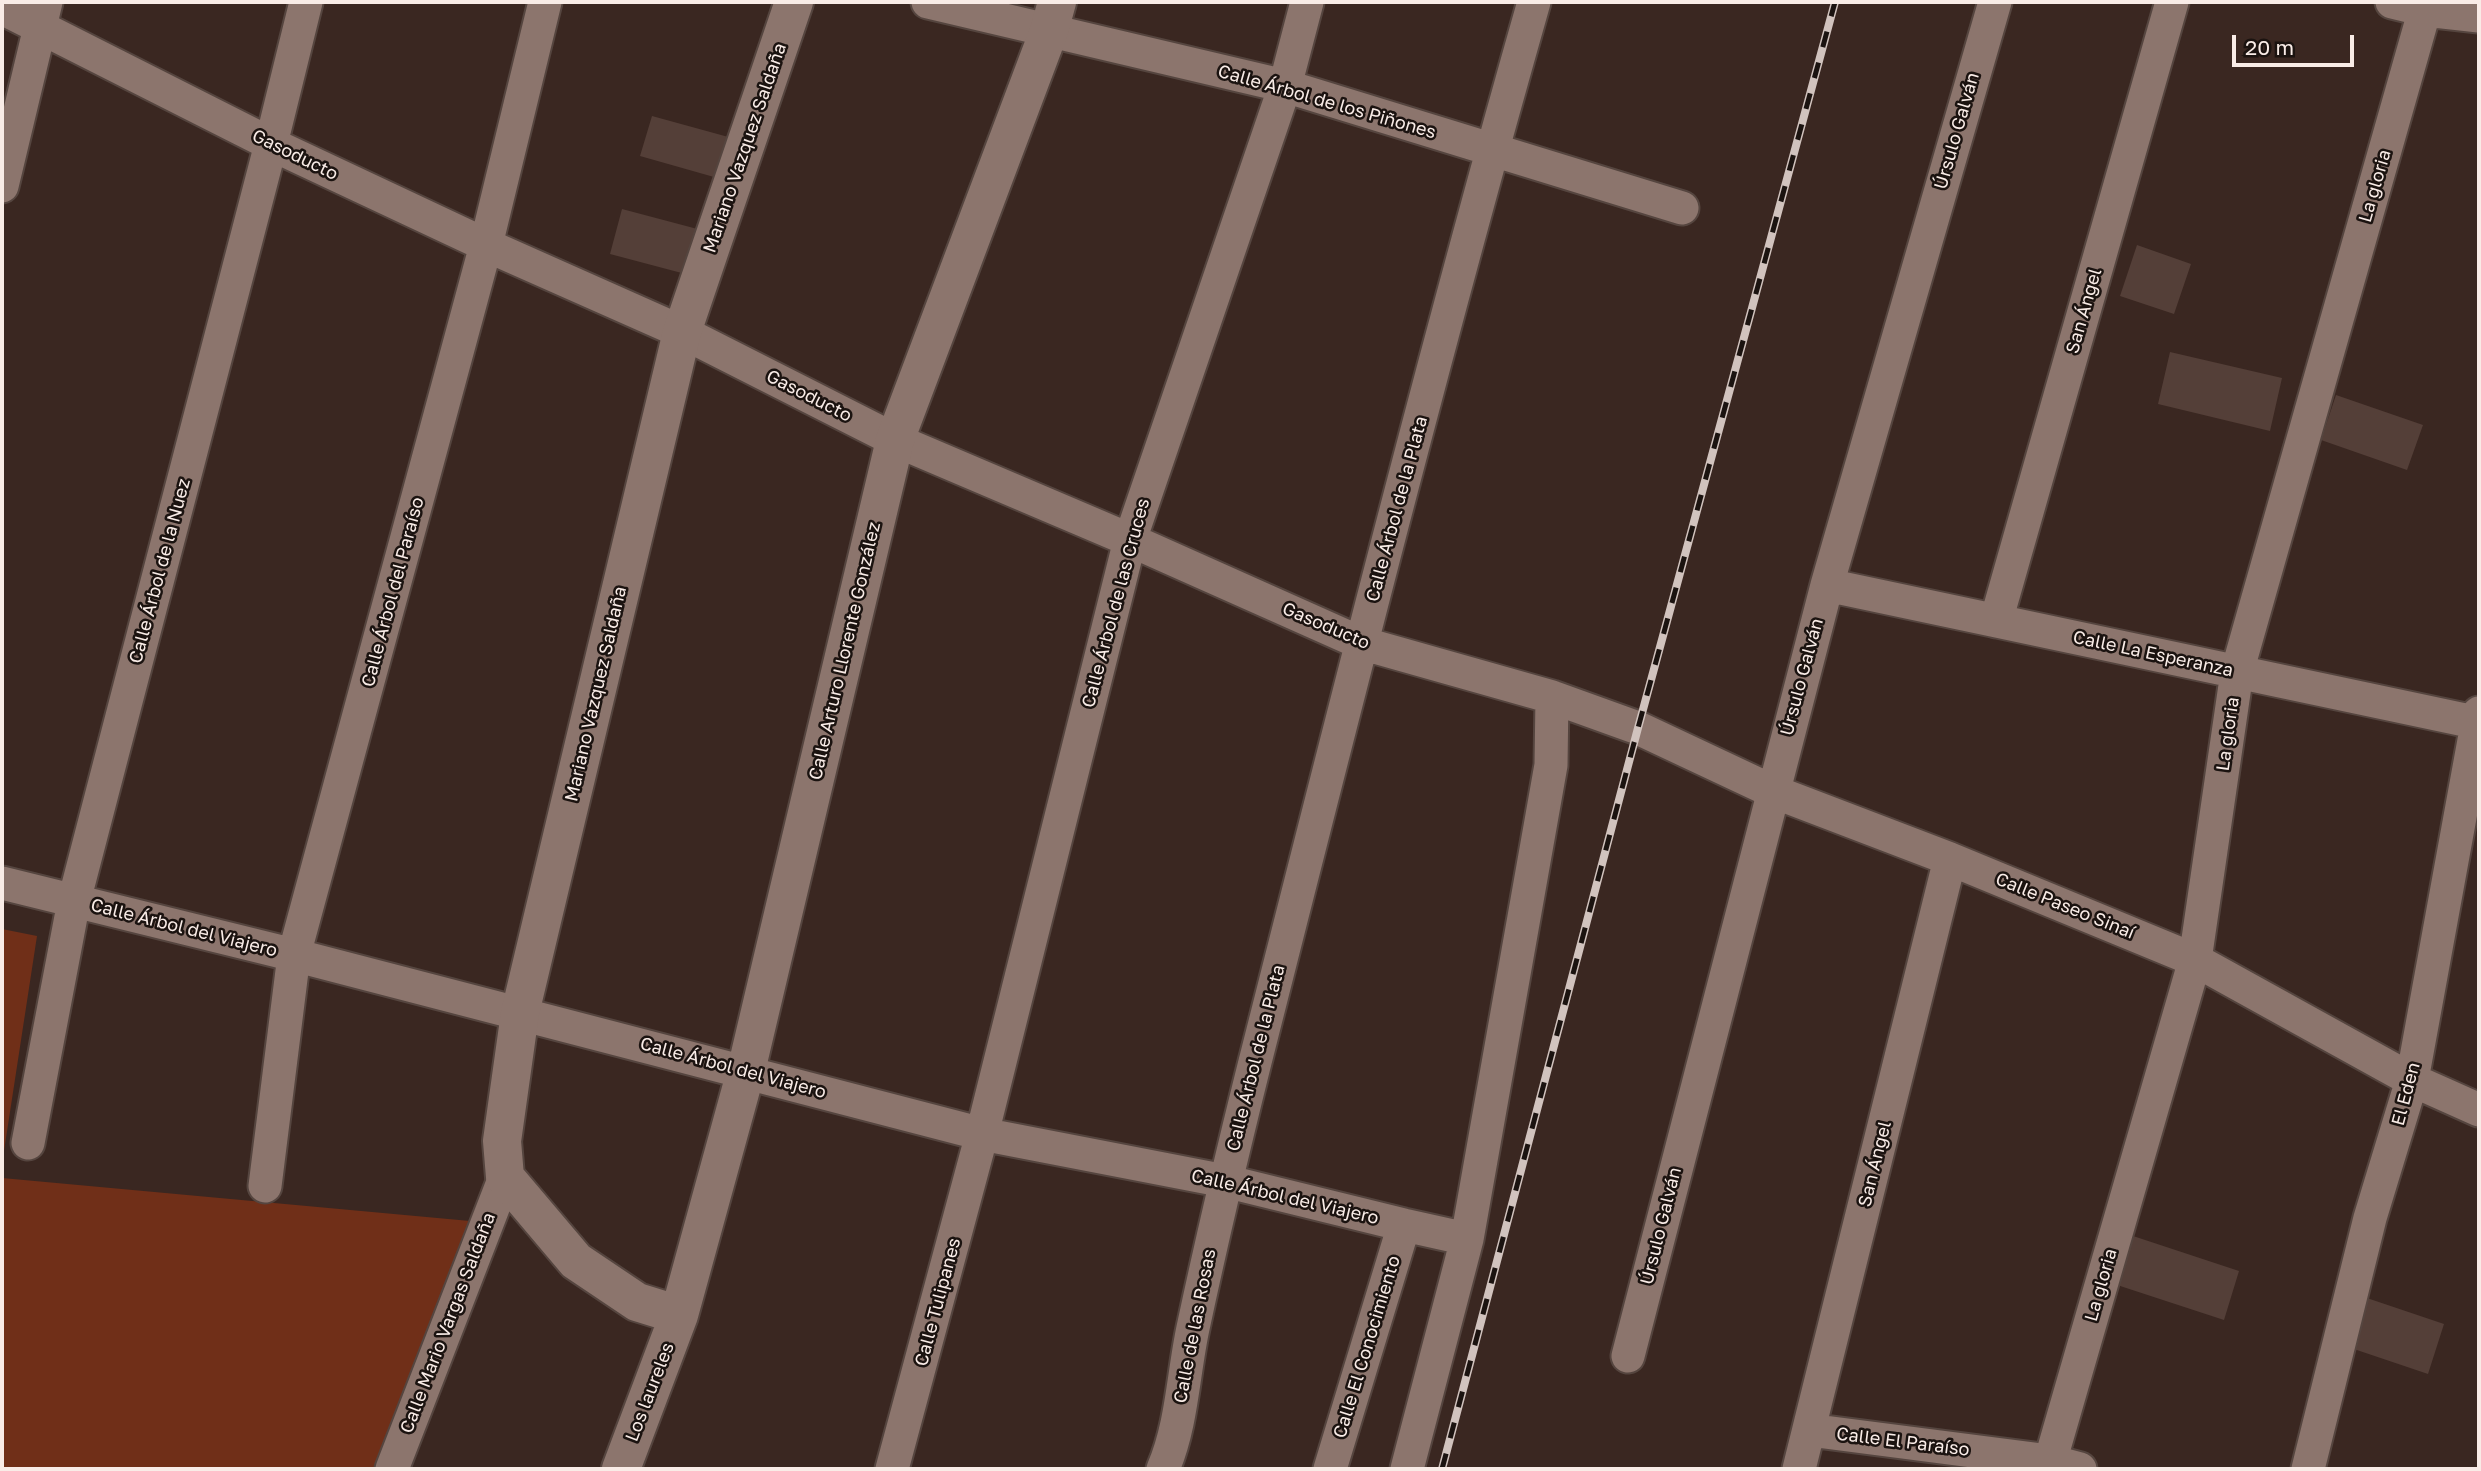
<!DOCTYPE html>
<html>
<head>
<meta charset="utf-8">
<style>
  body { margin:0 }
  #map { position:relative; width:2481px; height:1471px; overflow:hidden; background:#3a2721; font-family:"Golos Text",sans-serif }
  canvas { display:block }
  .frame { position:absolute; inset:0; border:4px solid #f9ece7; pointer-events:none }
  .scale { position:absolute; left:2232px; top:35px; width:122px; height:32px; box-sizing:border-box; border:4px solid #f9ece7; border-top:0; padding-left:9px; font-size:21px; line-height:24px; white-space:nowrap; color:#f9ece7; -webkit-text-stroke:5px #1b1310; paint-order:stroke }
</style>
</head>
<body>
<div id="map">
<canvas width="2481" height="1471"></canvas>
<div class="frame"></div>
<div class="scale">20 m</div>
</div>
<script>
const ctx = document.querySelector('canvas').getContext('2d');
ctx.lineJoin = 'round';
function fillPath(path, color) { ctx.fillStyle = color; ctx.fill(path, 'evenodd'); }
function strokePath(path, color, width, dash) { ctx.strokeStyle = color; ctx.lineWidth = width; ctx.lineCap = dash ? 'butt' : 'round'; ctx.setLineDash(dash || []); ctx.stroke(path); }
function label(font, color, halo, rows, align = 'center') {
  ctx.font = font + ' "Golos Text",sans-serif'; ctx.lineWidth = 5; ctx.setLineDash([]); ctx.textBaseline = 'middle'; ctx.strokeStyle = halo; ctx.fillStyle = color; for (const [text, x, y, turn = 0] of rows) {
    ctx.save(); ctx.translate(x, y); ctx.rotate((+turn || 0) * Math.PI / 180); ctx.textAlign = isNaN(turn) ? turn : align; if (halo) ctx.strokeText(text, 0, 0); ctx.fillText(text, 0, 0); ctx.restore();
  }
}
fillPath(new Path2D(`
  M2 929 37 936 2 1164Z
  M2 1178 470 1221 374 1469H2Z`), '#702f18');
fillPath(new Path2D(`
  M652 116 732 138 721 179 640 156Z
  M622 209 705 231 693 276 610 254Z
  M2137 245 2191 264 2174 314 2120 296Z
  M2170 352 2282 378 2270 431 2158 404Z
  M2336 395 2423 425 2407 470 2321 440Z
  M2127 1234 2239 1271 2224 1320 2111 1283Z
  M2361 1296 2444 1324 2428 1374 2345 1346Z`), '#543f38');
const minor = new Path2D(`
  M928 2 1285 86 1682 208
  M2392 2 2425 10 2479 16
  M2 8 271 144 486 245 682 332 895 440 1130 540 1361 643 1552 697 1638 728 1772 791 1950 859 2195 960 2412 1080 2479 1110
  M2 186 46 2
  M1827 585 2479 723
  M1996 621 2172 2
  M2 883 294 955 982 1134 1225 1181 1404 1225 1467 1239
  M28 1143 74 901 271 144 306 2
  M265 1186 294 955 486 245 545 2
  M1628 1356 1827 585 1995 2
  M1809 1430 2050 1461 2080 1469
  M392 1469 505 1177
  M892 1469 982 1134 1130 540 1285 86 1307 2
  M1163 1469C1182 1425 1183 1375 1193 1328 1212 1239 1233 1150 1255 1062 1345 707 1434 353 1534 2
  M1330 1469 1404 1225
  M1407 1469 1467 1239 1551 765 1552 697
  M1799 1469 1950 859
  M2048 1469 2195 960 2237 672 2427 2
  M2308 1469 2370 1218 2412 1080 2479 713`);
const tertiary = new Path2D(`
  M679 1315 637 1302 576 1261 505 1177 502 1141 520 1013 682 332 794 2
  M621 1469 679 1315 746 1071 895 440 1049 31 1057 2`);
strokePath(minor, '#55453f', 37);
strokePath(tertiary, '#55453f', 42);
strokePath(minor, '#8c756d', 33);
strokePath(tertiary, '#8c756d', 38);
const rail = new Path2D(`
  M1442 1469 1638 728 1835 2`);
strokePath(rail, '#d1c3be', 8);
strokePath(rail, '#1b1310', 5, [16]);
label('18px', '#f9ece7', '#1b1310', [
  ["Calle Árbol de los Piñones",1327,102,16],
  ["Úrsulo Galván",1957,131,-74],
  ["Mariano Vazquez Saldaña",745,148,-71],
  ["Gasoducto",295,155,26],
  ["La gloria",2375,186,-74],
  ["San Ángel",2084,311,-74],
  ["Gasoducto",809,396,27],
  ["Calle Árbol de la Plata",1397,509,-75],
  ["Calle Árbol de la Nuez",160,571,-75],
  ["Calle Árbol del Paraíso",393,592,-75],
  ["Calle Árbol de las Cruces",1116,603,-75],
  ["Gasoducto",1326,626,23],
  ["Calle Arturo Llorente González",845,651,-77],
  ["Calle La Esperanza",2153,654,12],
  ["Úrsulo Galván",1802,677,-75],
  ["Mariano Vazquez Saldaña",596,694,-77],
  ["La gloria",2228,734,-82],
  ["Calle Paseo Sinaí",2065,906,22],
  ["Calle Árbol del Viajero",184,928,14],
  ["Calle Árbol de la Plata",1256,1058,-76],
  ["Calle Árbol del Viajero",733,1068,15],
  ["El Eden",2406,1094,-75],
  ["San Ángel",1875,1164,-76],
  ["Calle Árbol del Viajero",1285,1197,13],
  ["Úrsulo Galván",1661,1226,-76],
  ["La gloria",2101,1285,-74],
  ["Calle Tulipanes",938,1302,-75],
  ["Calle Mario Vargas Saldaña",448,1323,-69],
  ["Calle de las Rosas",1195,1326,-79],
  ["Calle El Conocimiento",1367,1347,-73],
  ["Los laureles",650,1392,-69],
  ["Calle El Paraíso",1903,1442,7]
]);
</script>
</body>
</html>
